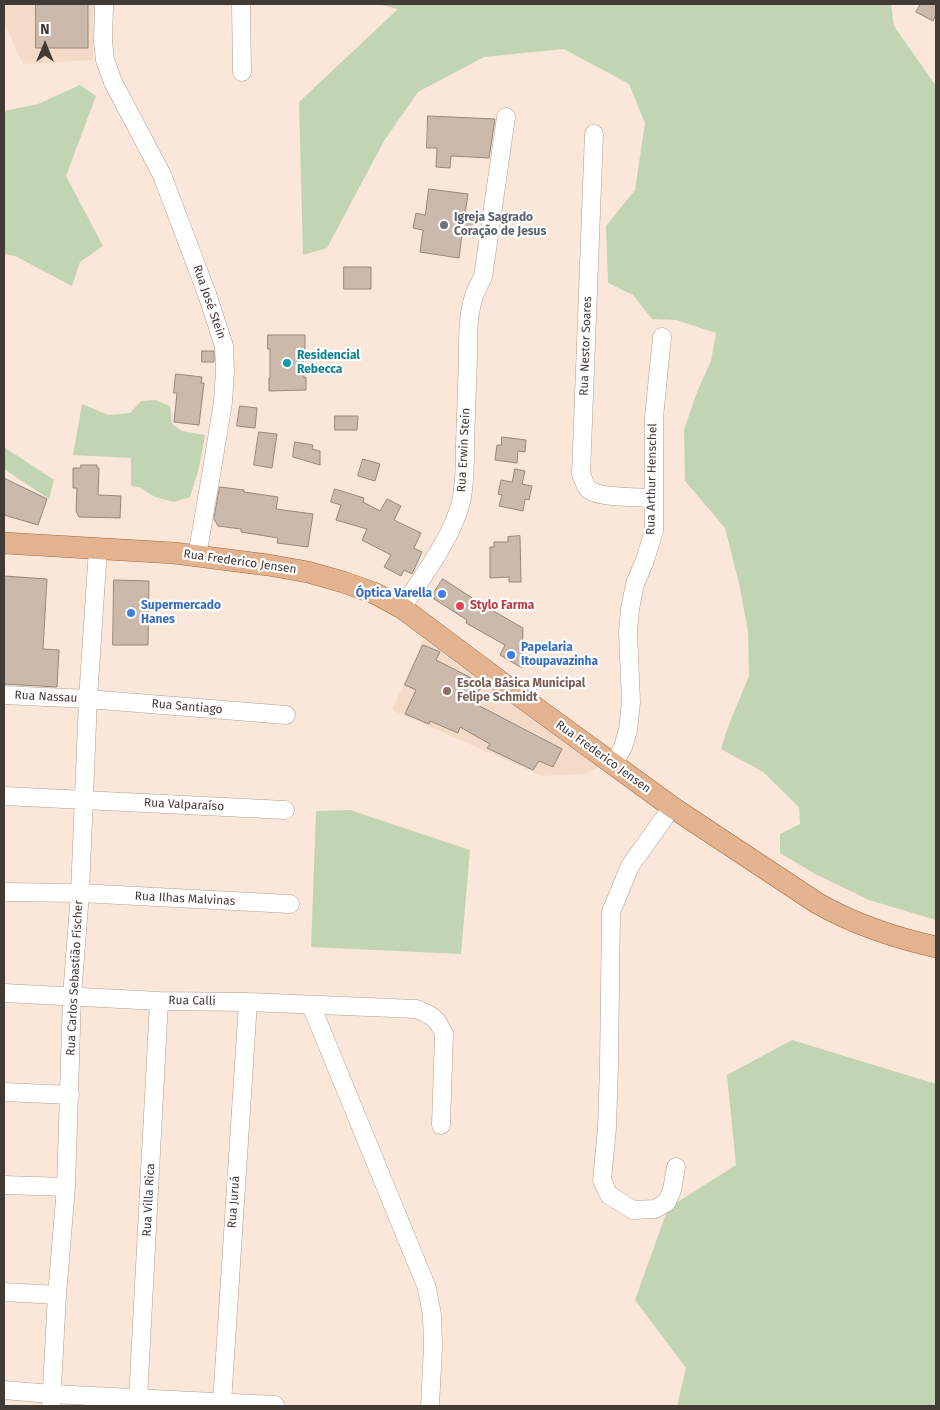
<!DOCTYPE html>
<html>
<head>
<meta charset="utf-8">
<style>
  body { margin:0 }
  #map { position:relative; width:940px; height:1410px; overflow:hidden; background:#fae7d9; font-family:"Fira Sans",sans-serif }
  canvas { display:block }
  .frame { position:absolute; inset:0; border:5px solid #413a35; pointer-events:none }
  .north { position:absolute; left:20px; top:20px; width:50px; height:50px; -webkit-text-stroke:4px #fff; paint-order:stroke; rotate:0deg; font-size:14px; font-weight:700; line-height:20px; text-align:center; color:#413a35 }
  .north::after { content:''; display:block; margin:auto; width:18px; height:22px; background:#413a35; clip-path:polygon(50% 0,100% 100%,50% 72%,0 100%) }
</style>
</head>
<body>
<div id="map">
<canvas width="940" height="1410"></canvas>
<div class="frame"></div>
<div class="north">N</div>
</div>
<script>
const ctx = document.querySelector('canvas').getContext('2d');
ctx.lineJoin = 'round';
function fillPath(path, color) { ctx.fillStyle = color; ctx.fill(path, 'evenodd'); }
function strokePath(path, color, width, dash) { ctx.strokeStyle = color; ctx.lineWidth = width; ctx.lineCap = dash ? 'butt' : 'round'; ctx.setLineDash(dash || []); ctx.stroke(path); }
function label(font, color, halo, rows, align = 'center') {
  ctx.font = font + ' "Fira Sans",sans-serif'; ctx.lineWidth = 4.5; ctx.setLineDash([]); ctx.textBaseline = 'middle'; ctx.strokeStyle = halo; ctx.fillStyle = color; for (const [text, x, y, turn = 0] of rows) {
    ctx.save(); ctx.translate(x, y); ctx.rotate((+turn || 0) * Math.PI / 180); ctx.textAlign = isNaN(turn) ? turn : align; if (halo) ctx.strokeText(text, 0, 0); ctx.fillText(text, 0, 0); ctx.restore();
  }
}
fillPath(new Path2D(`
  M4 4H94L93 60 23 64 4 23Z
  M423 639 549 731 598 767 585 774 542 776 392 710Z`), '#f3dbc8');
fillPath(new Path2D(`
  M377 4H891L894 26 936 86V920L869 900 815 874 780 853V834L800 824 799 807 763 772 721 749 729 724 749 676 748 632 739 583 725 528 685 481 684 430 697 392 711 361 716 333 676 320 652 319 633 295 608 283 606 226 635 190 645 123 629 84 564 49 484 57 418 92 384 141 327 248 303 255 299 102 398 9Z
  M80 85 96 96 66 176 103 246 80 262 72 286 15 256 4 254V111L38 104Z
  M155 400 170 406 172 424 182 431 205 435 199 468 190 497 174 502 155 497 139 487 131 486V458L73 455 82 404 108 415 130 413 141 401Z
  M4 447 54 480 49 499 4 469Z
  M350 810 470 850 461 954 311 947 316 811Z
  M792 1040 936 1084V1406H677L686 1368 635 1300 668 1208 736 1165 727 1075Z`), '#c1d5b3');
const building = new Path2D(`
  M36 4H88V48H36Z
  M921 4H936V14L933 21 916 12Z
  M428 116 495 119 489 158 451 156 450 168 436 167 437 148H427Z
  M429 189 468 194 464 220 475 222 473 237 462 235 459 258 420 252 423 230 413 228 416 213 425 215Z
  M344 267H371V289H344Z
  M268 335H305V349H303L304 378 306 377V390L269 391V378H270V349H268Z
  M202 351H214V362H202Z
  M176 374 202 377 201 383H204L199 425 174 422 177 393H174Z
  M240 406 257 408 255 428 237 426Z
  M335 416H358L357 430H335Z
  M259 432 277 434 272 468 254 465Z
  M502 437 526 440 525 452 518 451 517 463 495 460 497 445H501Z
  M295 442 313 445 312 449 320 451V465L293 457Z
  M363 459 380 464 375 481 358 476Z
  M81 465H97V468H99L98 495 121 496 120 518 79 517 76 511 77 488H73V468H81Z
  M515 469 525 471 522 484 532 486 529 500 525 499 523 511 499 506 502 495 498 494 501 480 512 482Z
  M4 478 47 499 38 525 4 515Z
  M220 487 244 490V492L278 497 276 509 313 514 308 547 277 543 278 538 241 532V529L218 526 214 519Z
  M335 489 364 498 363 502 380 511 387 499 401 506 394 520 421 533 414 548 422 552 412 574 404 570 401 576 384 567 391 555 362 540 367 529 336 520 341 505 331 502Z
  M520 536 521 582H509V577L490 578V547H494V542H508V537Z
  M4 576 47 579 43 649 59 650 57 687 4 684Z
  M443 579 483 605 523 628 522 668 500 655 505 645 466 623 467 620 431 597Z
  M114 580 149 581 148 645H113Z
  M423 645 440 652 436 660 483 684 472 702 562 749 553 767 539 761 533 770 487 748 490 744 460 727 458 733 430 721 429 724 405 714 416 690 405 685Z`);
fillPath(building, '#cbb9ac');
strokePath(building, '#97867a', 1);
const minor = new Path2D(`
  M104 4 103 41 105 60 113 82 162 175 207 294 224 346 225 371 223 402 211 475 197 556
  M241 4 242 72
  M594 134 581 474C584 480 585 488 591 491 603 498 639 497 654 498
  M402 608C422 577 452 538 461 502 465 484 465 464 465 445 466 416 467 387 468 358 468 328 467 303 483 277L506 117
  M4 695 88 699 286 715
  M613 765 623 747 628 730 631 702 628 632 630 609 635 584 645 560 654 531V417L662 337
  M4 796 285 810
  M672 807 630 866 611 912 609 1065 607 1128 602 1180 609 1195 633 1210 655 1209 667 1202 672 1190 676 1167
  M4 892 80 893 290 904
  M4 993 159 1001 248 1002 416 1009C432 1015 437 1018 444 1034L441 1125
  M311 1005 427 1288 432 1315 433 1346 430 1406
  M4 1092 70 1095
  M4 1185 66 1187
  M4 1292 57 1295
  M4 1390 51 1394 275 1405
  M138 1399 159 1001
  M222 1403 248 1002
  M51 1406 57 1295 66 1187 72 996 80 893 88 699 98 549`);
const major = new Path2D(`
  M4 543 174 553 268 565 308 572 343 582 374 593 402 608 521 697 672 807 817 903C852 923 896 938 936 947`);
strokePath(minor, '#af9e91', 19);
strokePath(major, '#9e683f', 22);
strokePath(minor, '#fff', 18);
strokePath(major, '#e3b38f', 21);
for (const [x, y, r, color] of [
  [444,225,5,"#6b7280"],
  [287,363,5,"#0f9aa8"],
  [442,594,5,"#3f7fe0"],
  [460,606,5,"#e0444e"],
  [131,613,5,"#3f7fe0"],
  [511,655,5,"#3f7fe0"],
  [447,691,5,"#8d6e63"]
]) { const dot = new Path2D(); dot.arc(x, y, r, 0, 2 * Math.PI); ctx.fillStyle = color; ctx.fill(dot); strokePath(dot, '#fff', 2); }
label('bold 12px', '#5b616d', '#fff', [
  ["Igreja Sagrado",454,218],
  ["Coração de Jesus",454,232]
], 'left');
label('12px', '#413a35', '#fff', [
  ["Rua José Stein",209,302,71],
  ["Rua Nestor Soares",586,346,-88],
  ["Rua Erwin Stein",464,450,-87],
  ["Rua Arthur Henschel",652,479,-89],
  ["Rua Frederico Jensen",240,562,8],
  ["Rua Nassau",46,697,3],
  ["Rua Santiago",187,707,5],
  ["Rua Frederico Jensen",603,757,36],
  ["Rua Valparaíso",184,805,3],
  ["Rua Ilhas Malvinas",185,899,3],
  ["Rua Carlos Sebastião Fischer",75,978,-87],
  ["Rua Calli",192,1001,1],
  ["Rua Villa Rica",149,1200,-87],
  ["Rua Juruá",234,1202,-86]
]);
label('bold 12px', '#0d838f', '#fff', [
  ["Residencial",297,356],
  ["Rebecca",297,370]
], 'left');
label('bold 12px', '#366cbe', '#fff', [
  ["Óptica Varella",432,594,"right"],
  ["Supermercado",141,606],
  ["Hanes",141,620],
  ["Papelaria",521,648],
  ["Itoupavazinha",521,662]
], 'left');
label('bold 12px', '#be3a42', '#fff', [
  ["Stylo Farma",470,606]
], 'left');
label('bold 12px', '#785e54', '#fff', [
  ["Escola Básica Municipal",457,684],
  ["Felipe Schmidt",457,698]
], 'left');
</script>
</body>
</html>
